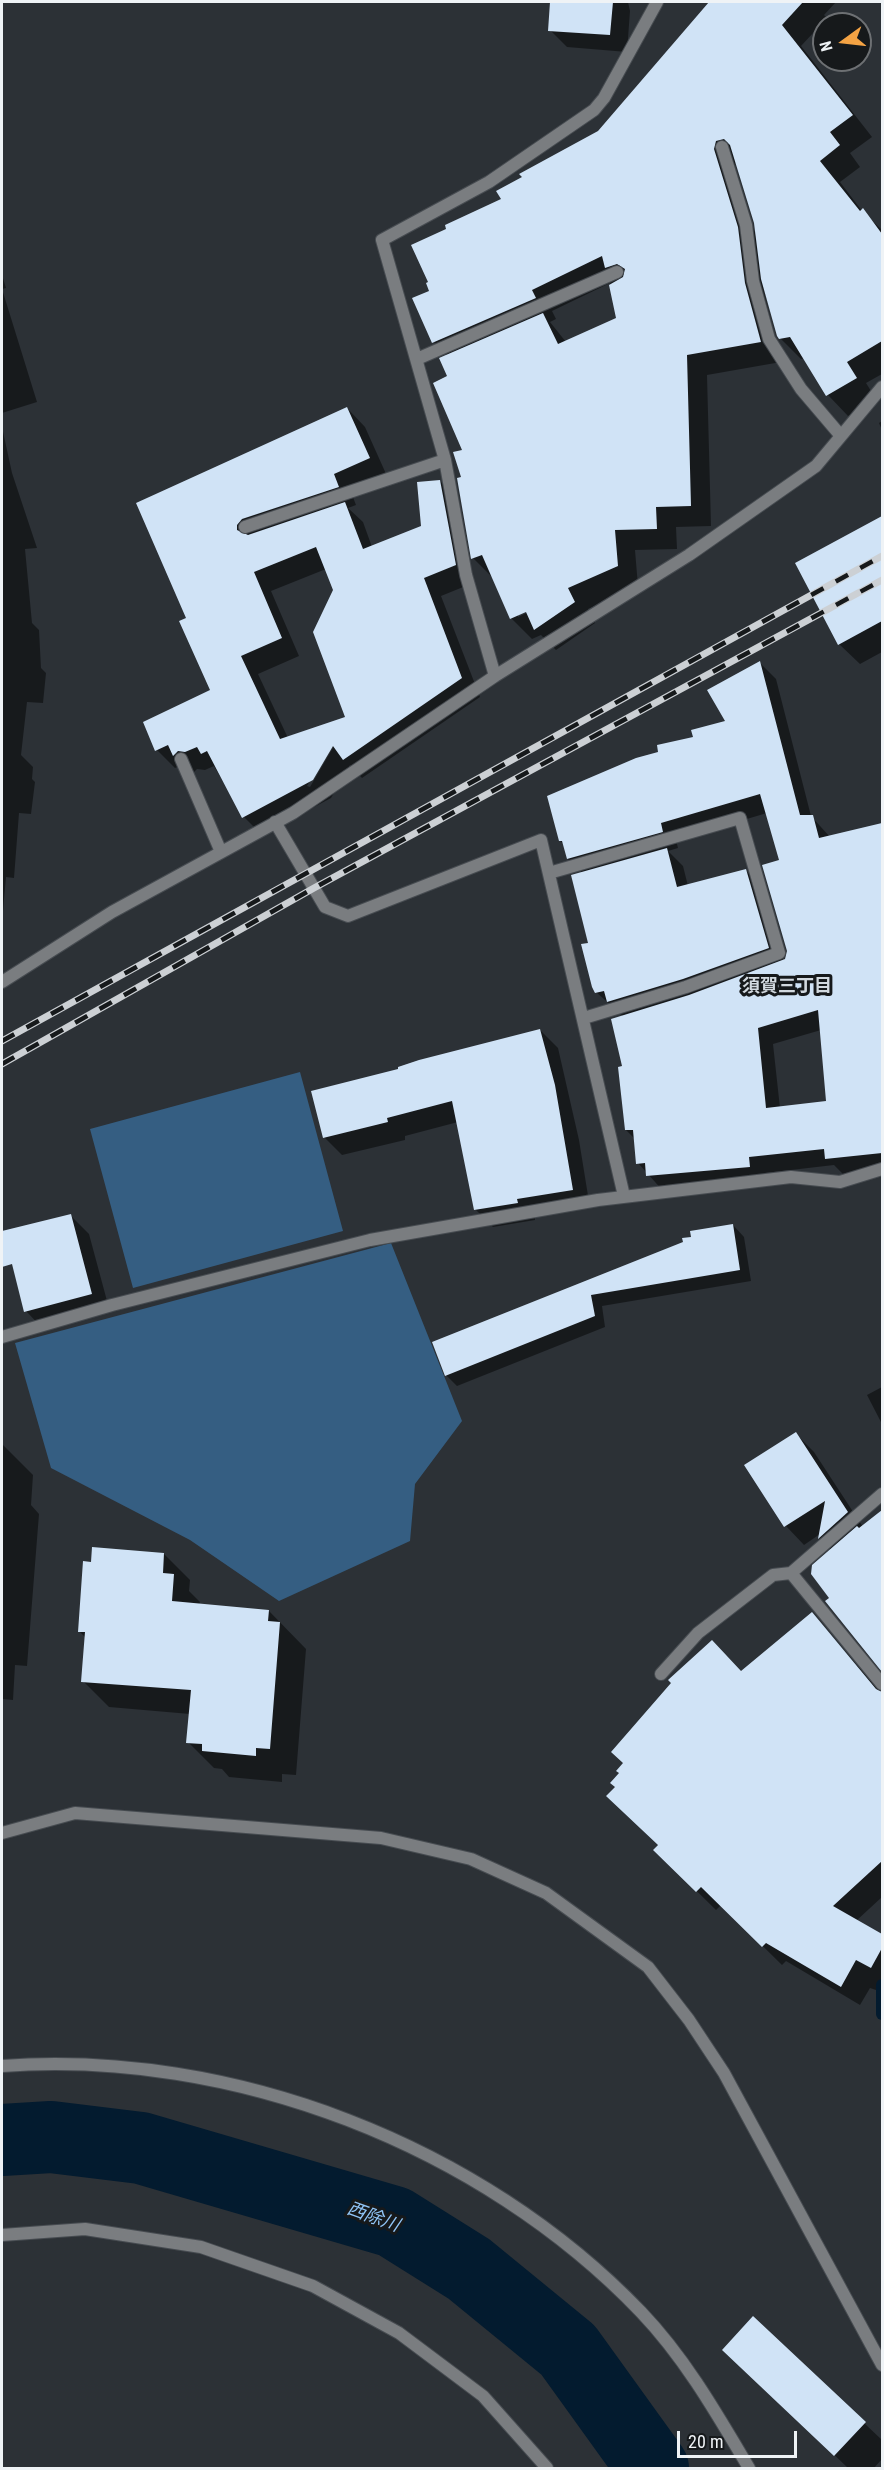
<!DOCTYPE html>
<html>
<head>
<meta charset="utf-8">
<style>
  body { margin:0 }
  #map { position:relative; width:884px; height:2470px; overflow:hidden; background:#2c3136; font-family:"Roboto Condensed",sans-serif }
  canvas { display:block }
  .frame { position:absolute; inset:0; border:3px solid #eff3f6; pointer-events:none }
  .north { position:absolute; left:812px; top:12px; width:60px; height:60px; box-sizing:border-box; background:#16191b; border:2px solid #6d7073; border-radius:50%; rotate:255deg; font-size:16px; font-weight:700; line-height:24px; text-align:center; color:#eff3f6 }
  .north::after { content:''; display:block; margin:auto; width:21px; height:27px; background:#f4a344; clip-path:polygon(50% 0,100% 100%,50% 72%,0 100%) }
  .scale { position:absolute; left:677px; top:2431px; width:120px; height:27px; box-sizing:border-box; border:3px solid #eff3f6; border-top:0; padding-left:8px; font-size:18px; line-height:21px; white-space:nowrap; color:#eff3f6; -webkit-text-stroke:4px #16191b; paint-order:stroke }
</style>
</head>
<body>
<div id="map">
<canvas width="884" height="2470"></canvas>
<div class="frame"></div>
<div class="north">N</div>
<div class="scale">20 m</div>
</div>
<script>
const ctx = document.querySelector('canvas').getContext('2d');
ctx.lineJoin = 'round';
function fillPath(path, color) { ctx.fillStyle = color; ctx.fill(path, 'evenodd'); }
function strokePath(path, color, width, dash) { ctx.strokeStyle = color; ctx.lineWidth = width; ctx.lineCap = dash ? 'butt' : 'round'; ctx.setLineDash(dash || []); ctx.stroke(path); }
function label(font, color, halo, rows, align = 'center') {
  ctx.font = font + ' "Roboto Condensed","Noto Sans JP",sans-serif'; ctx.lineWidth = 6; ctx.setLineDash([]); ctx.textBaseline = 'middle'; ctx.strokeStyle = halo; ctx.fillStyle = color; for (const [text, x, y, turn = 0] of rows) {
    ctx.save(); ctx.translate(x, y); ctx.rotate((+turn || 0) * Math.PI / 180); ctx.textAlign = isNaN(turn) ? turn : align; if (halo) ctx.strokeText(text, 0, 0); ctx.fillText(text, 0, 0); ctx.restore();
  }
}
fillPath(new Path2D(`
  M300 1072 343 1231 133 1288 90 1129Z
  M391 1243 462 1421 415 1484 410 1541 279 1601 190 1540 51 1468 15 1343Z`), '#355e82');
fillPath(new Path2D(`
  M552 2H628L630 11 627 52 567 47 550 30Z
  M711 2H836L824 15 827 18 801 46 872 137 850 153 860 167 840 182 862 211 882 230V374L866 383 876 399 848 416 828 395 805 358 801 359 780 338 763 288 781 362 707 375 711 526 676 527 677 549 635 550 638 586 588 609 595 623 556 650 541 635 532 639 511 618 494 579 473 558 463 479 464 451 448 356 434 342 414 299 431 291 448 229 503 200 599 132ZM736 160 755 222 758 242 734 171ZM610 283 617 319 566 342 550 322 556 319 552 311ZM533 610 518 617V614Z
  M2 275 6 288 2 289 37 402 2 413Z
  M347 408 365 427 387 476 351 492 356 505 348 508 363 522 372 547 423 527 440 481 458 500 473 583 441 596 480 697 362 778 350 765 331 798 262 835 244 817 214 766 205 770 197 769 193 773 184 764 175 768 157 750 212 691 188 619 138 504ZM326 569 335 590 347 718 288 738 258 674 299 656 271 591ZM331 746H334L310 787 307 786Z
  M882 421V430L879 423Z
  M2 427 12 473 37 548 25 549 32 623 39 630 41 668 46 673 43 703 27 702 21 755 33 767 32 779 35 782 31 814 19 813 14 878 6 877 2 922Z
  M882 518V652L860 664 839 644 797 564Z
  M760 663 776 679 811 816 830 837 879 825 882 828V1170L843 1174 834 1165 765 1173 766 1183 664 1192 638 1163 635 1139 626 1130 623 1016 596 992 583 873 568 859 565 845 560 841 660 753 727 722ZM767 813 781 861 788 951 787 959 783 960 762 887 746 871 688 886 683 866 668 851 678 848 676 840ZM821 1030 827 1102 780 1108 773 1044Z
  M540 1030 558 1048 579 1140 590 1208 535 1217V1220L493 1227 475 1209 458 1122 405 1136V1140L342 1155 324 1137 400 1070Z
  M70 1215 89 1234 110 1312 44 1330 26 1311Z
  M733 1225 744 1237 751 1281 602 1306 605 1327 457 1386 446 1375 693 1238Z
  M882 1387V1424L867 1395Z
  M796 1434 814 1452 863 1527 882 1512V1669L827 1601 831 1598 832 1551 819 1538 820 1534 804 1545 786 1526 746 1465Z
  M2 1444 33 1475 31 1505 39 1514 27 1666 15 1665 13 1700 2 1699Z
  M164 1554 190 1580 189 1591 200 1602 199 1605 269 1611 306 1649 296 1775 282 1774V1782L229 1777 222 1769 214 1768 188 1742 190 1714 109 1707 83 1681 86 1638 79 1631Z
  M812 1614 882 1694V1897L856 1921 882 1936V1992L870 1988 860 2005 786 1961 782 1965 721 1905 716 1910 655 1850 742 1672Z
  M753 2318 882 2440V2459L874 2468H848L724 2350Z`), '#0007');
strokePath(new Path2D(`
  M882 2014V1985`), '#031b2f', 12);
strokePath(new Path2D(`
  M2 2140 51 2137 141 2148 394 2222 469 2269 568 2350 653 2468`), '#031b2f', 72);
fillPath(new Path2D(`
  M550 2H613L610 35 548 31Z
  M709 2H803L782 25 853 115 830 132 840 145 820 161 860 211 863 208 882 234V341L847 362 857 378 826 396 790 337 779 339 777 336 761 279 754 223 730 145 724 139 716 141 714 149 738 227 745 283 761 342 687 355 691 506 656 507 657 529 615 530 618 566 568 588 575 602 534 630 526 612 510 619 482 555 471 559 457 478 461 477 453 452 462 450 433 383 447 376 439 358 543 313 558 344 616 318 609 285 623 277 625 269 617 264 605 268 602 256 532 290 536 298 432 343 412 298 429 291 426 283 428 282 411 245 446 229 445 225 501 199 496 191 522 177 519 174 598 131Z
  M347 407 370 458 334 474 339 487 242 519 237 525V530L248 535 345 502 363 549 421 526 417 482 440 480 456 565 424 578 462 678 343 760 333 746 313 780 242 818 207 751 201 754 197 747 185 752 178 751 173 756 168 745 155 751 143 722 210 690 179 621 186 618 136 503ZM316 547 333 590 313 632 345 717 280 739 241 656 282 638 254 572Z
  M882 516V621L838 645 795 563Z
  M760 661 800 815H813L819 838 882 823V1153L825 1159 824 1149 749 1157 750 1167 646 1176 645 1163 636 1164 633 1130H625L618 1067 622 1066 611 1019 689 995 785 959 787 951 762 865 779 860 760 794 661 823 663 832 567 859 562 841H559L547 796 636 758 658 752 657 745 693 737 691 730 725 721 707 690ZM818 1010 826 1101 766 1108 758 1028Z
  M667 848 677 887 746 869 769 948 683 979 607 1002 604 991 595 993 592 987 581 944 588 943 571 875Z
  M540 1029 555 1085 573 1190 517 1199 518 1203 474 1210 452 1101 387 1118 388 1122 323 1138 311 1091 398 1069V1067L419 1060Z
  M71 1214 92 1294 24 1312 12 1264 2 1267V1231Z
  M733 1224 740 1270 591 1295 595 1316 445 1376 432 1342 683 1242 682 1238 691 1237 690 1231Z
  M796 1432 848 1512 818 1539 825 1501 784 1527 744 1465Z
  M882 1510V1672L825 1601 829 1598 811 1574 812 1565 857 1526 859 1528Z
  M92 1547 164 1553 163 1573 174 1574 172 1601 269 1610 268 1621 280 1622 270 1749 256 1748V1756L202 1751V1744L186 1743 191 1690 81 1682 85 1632H78L83 1561 91 1562Z
  M812 1612 876 1689 882 1692V1861L833 1906 882 1934V1948L871 1968 856 1960 841 1987 766 1943 762 1947 701 1887 696 1892 653 1850 658 1845 606 1796 615 1787 610 1783 619 1773 616 1771 623 1763 611 1752 671 1683 668 1680 712 1640 741 1671Z
  M753 2316 866 2422 834 2456 722 2350Z`), '#d0e3f6');
const minor = new Path2D(`
  M722 147 746 225 753 281 769 339 801 389 841 436
  M417 359 617 272
  M245 527 445 460
  M495 676 466 575 445 460 382 240 489 182 594 110 604 98 657 2
  M181 759 221 852
  M275 822 325 907 348 916 541 840 624 1196
  M549 873 740 818 779 953 686 987 584 1018
  M2 982 112 912 293 813 495 676 689 555 816 466 882 387
  M2 1337 112 1305 370 1240 598 1200 791 1177 840 1182 882 1169
  M791 1573 882 1684
  M661 1674 698 1633 773 1575 791 1573 882 1494
  M2 2066C232 2049 481 2145 641 2312 685 2358 717 2414 749 2468
  M2 2235 85 2229 201 2247 313 2286 399 2333 483 2396 547 2468`);
const tertiary = new Path2D(`
  M2 1833 75 1813 381 1838 471 1859 546 1893 648 1967 689 2020 724 2073 882 2365`);
strokePath(minor, '#474c51', 14);
strokePath(tertiary, '#474c51', 14);
strokePath(minor, '#7a7d80', 12);
strokePath(tertiary, '#7a7d80', 12);
const rail = new Path2D(`
  M2 1041 882 556
  M2 1064 314 888 882 580`);
strokePath(rail, '#ccd0d4', 7);
strokePath(rail, '#16191b', 4.5, [14]);
label('bold 18px', '#d2d9df', '#16191b', [
  ["須賀三丁目",787,987]
]);
label('italic 18px', '#91c6f8', '#16191b', [
  ["西除川",373,2218,20]
]);
</script>
</body>
</html>
